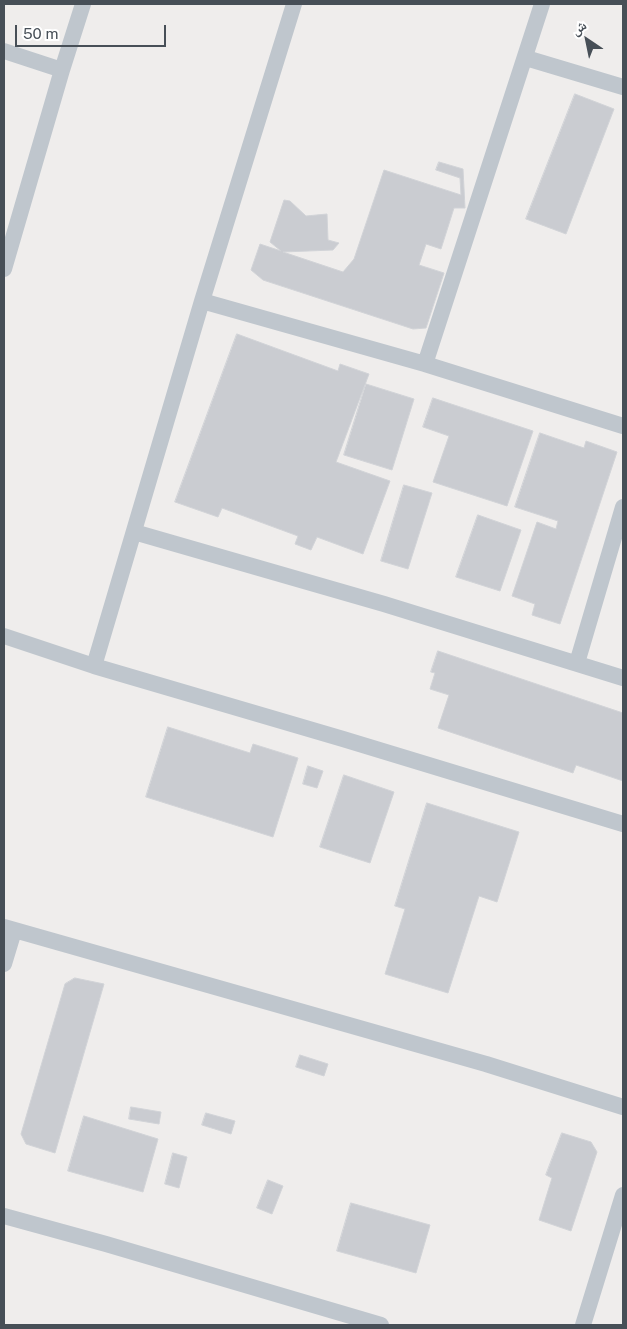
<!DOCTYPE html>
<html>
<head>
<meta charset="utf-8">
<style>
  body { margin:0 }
  #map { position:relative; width:627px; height:1329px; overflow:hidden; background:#efedec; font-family:"Public Sans","Noto Naskh Arabic",sans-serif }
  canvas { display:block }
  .frame { position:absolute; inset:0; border:5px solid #474f57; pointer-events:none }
  .north { position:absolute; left:562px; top:15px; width:50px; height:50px; -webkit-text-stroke:4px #fff; paint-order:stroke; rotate:326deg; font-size:14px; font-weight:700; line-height:20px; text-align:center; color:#474f57 }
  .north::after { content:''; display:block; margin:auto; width:18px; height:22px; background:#474f57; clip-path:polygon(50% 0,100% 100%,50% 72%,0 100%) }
  .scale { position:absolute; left:15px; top:25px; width:151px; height:22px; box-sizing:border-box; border:2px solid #474f57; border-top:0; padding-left:6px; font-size:15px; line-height:18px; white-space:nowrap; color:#474f57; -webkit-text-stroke:4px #fff; paint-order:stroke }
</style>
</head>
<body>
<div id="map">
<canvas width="627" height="1329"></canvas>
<div class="frame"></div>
<div class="north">ش</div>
<div class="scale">50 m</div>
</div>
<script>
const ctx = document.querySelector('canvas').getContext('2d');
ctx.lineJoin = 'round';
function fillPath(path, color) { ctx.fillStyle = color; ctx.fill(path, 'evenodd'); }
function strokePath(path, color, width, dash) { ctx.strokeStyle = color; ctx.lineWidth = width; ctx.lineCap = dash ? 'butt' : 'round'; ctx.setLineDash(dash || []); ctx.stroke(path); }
const building = new Path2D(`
  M575 94 614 109 566 234 526 219Z
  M439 162 463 169 465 208H454L441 249 426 244 419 265 444 273 426 328 413 329 263 280 251 270 260 244 281 251 270 242 284 200 290 201 306 216 327 214 328 240 339 243 333 250 283 252 343 272 354 259 384 170 461 195 460 178 436 170Z
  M237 334 338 371 340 364 369 374 336 462 390 481 363 554 317 537 311 550 295 544 298 536 222 508 218 517 175 502Z
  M366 384 414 399 392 470 344 455Z
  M433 398 533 431 507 506 433 482 449 436 423 427Z
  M540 433 584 448 586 441 617 452 560 624 532 615 535 604 512 596 537 522 556 529 558 521 515 507Z
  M404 485 432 493 408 569 381 561Z
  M478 515 521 530 500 591 456 577Z
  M438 651 623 713V781L576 765 573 773 438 728 449 695 430 689 435 673 431 672Z
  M168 727 250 753 253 744 298 758 273 837 146 797Z
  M308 766 323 771 317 788 303 784Z
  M344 775 394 792 370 863 320 847Z
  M427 803 519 832 497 902 479 896 448 993 385 974 405 909 395 906Z
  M75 978 104 984 55 1153 26 1144 21 1134 65 984Z
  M300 1055 328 1064 324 1076 296 1067Z
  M131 1107 161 1112 159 1124 129 1119Z
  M206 1113 235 1121 231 1134 202 1125Z
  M84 1116 158 1139 143 1192 68 1171Z
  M562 1133 591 1142 597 1152 571 1231 539 1220 552 1178 546 1175Z
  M173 1153 187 1157 179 1188 165 1184Z
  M268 1180 283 1186 272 1214 257 1208Z
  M351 1203 430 1225 416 1273 337 1251Z`);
fillPath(building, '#caccd1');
strokePath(building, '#d1d3d7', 1);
strokePath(new Path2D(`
  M4 51 62 70
  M526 58 623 87
  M4 269 62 70 83 4
  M202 301 425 364 623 426
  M425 364 542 4
  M134 532 384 604 623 678
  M4 636 94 666 343 739 623 824
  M577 663 623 507
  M94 666 202 301 294 4
  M4 927 486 1064 623 1107
  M4 964 14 931
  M4 1216 106 1244 381 1325
  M583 1325 623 1195`), '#bfc6cd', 16);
</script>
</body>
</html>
